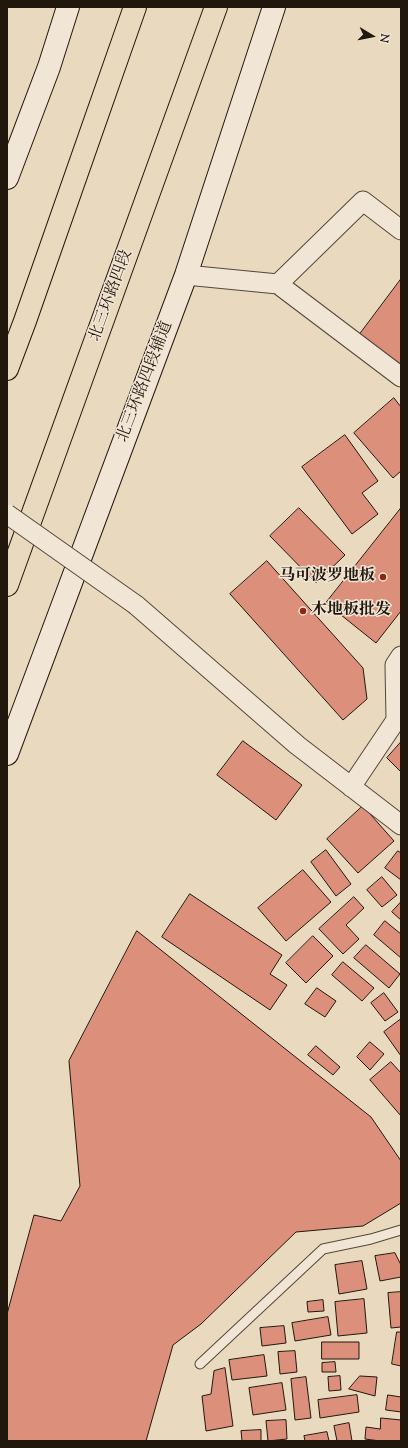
<!DOCTYPE html>
<html>
<head>
<meta charset="utf-8">
<style>
  body { margin:0 }
  #map { position:relative; width:408px; height:1448px; overflow:hidden; background:#e9d9be; font-family:"Sorts Mill Goudy",serif }
  canvas { display:block }
  .frame { position:absolute; inset:0; border:8px solid #22170d; pointer-events:none }
  .north { position:absolute; left:352px; top:16px; width:40px; height:40px; -webkit-text-stroke:3px #f1e6d5; paint-order:stroke; rotate:100deg; font-size:11px; font-weight:700; line-height:16px; text-align:center; color:#22170d }
  .north::after { content:''; display:block; margin:auto; width:14px; height:18px; background:#22170d; clip-path:polygon(50% 0,100% 100%,50% 72%,0 100%) }
</style>
</head>
<body>
<div id="map">
<canvas width="408" height="1448"></canvas>
<div class="frame"></div>
<div class="north">N</div>
</div>
<script>
const ctx = document.querySelector('canvas').getContext('2d');
ctx.lineJoin = 'round';
function fillPath(path, color) { ctx.fillStyle = color; ctx.fill(path, 'evenodd'); }
function strokePath(path, color, width, dash) { ctx.strokeStyle = color; ctx.lineWidth = width; ctx.lineCap = dash ? 'butt' : 'round'; ctx.setLineDash(dash || []); ctx.stroke(path); }
function label(font, color, halo, rows, align = 'center') {
  ctx.font = font + ' "Sorts Mill Goudy","Noto Serif SC",serif'; ctx.lineWidth = 3; ctx.setLineDash([]); ctx.textBaseline = 'middle'; ctx.strokeStyle = halo; ctx.fillStyle = color; for (const [text, x, y, turn = 0] of rows) {
    ctx.save(); ctx.translate(x, y); ctx.rotate((+turn || 0) * Math.PI / 180); ctx.textAlign = isNaN(turn) ? turn : align; if (halo) ctx.strokeText(text, 0, 0); ctx.fillText(text, 0, 0); ctx.restore();
  }
}
const building = new Path2D(`
  M401 279V365L360 334Z
  M394 398 401 407V471L393 478 354 433Z
  M345 435 378 481 362 493 378 514 352 534 302 467Z
  M299 508 345 555 316 583 270 536Z
  M401 508V611L376 643 326 603Z
  M267 561 363 668 367 699 343 720 230 594Z
  M243 741 302 785 276 820 217 775Z
  M401 742V772L387 758Z
  M363 806 394 841 358 873 327 839Z
  M326 850 351 884 336 896 311 862Z
  M398 851 401 853V880L385 868Z
  M303 870 331 902 286 941 258 908Z
  M382 877 397 895 382 907 367 890Z
  M190 894 282 955 270 974 287 985 270 1010 162 937Z
  M354 897 364 908 346 925 359 939 343 954 319 929Z
  M401 902V920L392 912Z
  M385 921 401 934V958L374 935Z
  M137 931 371 1117 401 1161V1203L363 1226 296 1232 201 1324 173 1345 146 1441H7V1314L34 1215 61 1221 80 1186 69 1061Z
  M313 936 333 956 306 983 286 963Z
  M366 945 400 974 389 988 354 958Z
  M343 962 374 988 362 1001 332 975Z
  M317 988 336 1001 325 1017 305 1004Z
  M384 993 398 1012 385 1021 371 1003Z
  M401 1019V1056L384 1032Z
  M370 1042 384 1054 370 1070 357 1057Z
  M316 1046 340 1067 333 1075 308 1055Z
  M391 1062 401 1073V1116L370 1080Z
  M395 1253 401 1265V1277L380 1281 375 1256Z
  M362 1261 367 1289 339 1294 335 1265Z
  M401 1292V1327L391 1328 388 1293Z
  M364 1299 367 1333 338 1336 335 1302Z
  M323 1300 324 1311 308 1312 307 1302Z
  M328 1317 331 1335 295 1341 292 1323Z
  M284 1326 286 1343 262 1346 260 1328Z
  M397 1332H401V1366L392 1364Z
  M322 1342H359V1359H322Z
  M295 1351 297 1372 280 1374 278 1352Z
  M264 1355 267 1376 232 1380 229 1360Z
  M335 1362 336 1372H322V1363Z
  M225 1368 233 1426 206 1431 202 1396 211 1394 214 1371Z
  M340 1376 341 1390 329 1391 328 1377Z
  M360 1376 377 1377 375 1396 349 1389Z
  M306 1377 311 1418 295 1420 291 1379Z
  M282 1383 286 1410 253 1415 249 1388Z
  M357 1395 359 1412 320 1418 318 1400Z
  M388 1395 401 1397V1412L386 1410Z
  M381 1418 401 1420V1441H380L365 1439 366 1427 380 1429Z
  M286 1420 287 1439 268 1441 266 1421Z
  M349 1423 352 1441H337L334 1426Z
  M261 1430V1441H242L241 1431Z
  M327 1432 329 1441H305L304 1436Z`);
fillPath(building, '#dc8f7a');
strokePath(building, '#22170d', 1);
const lane = new Path2D(`
  M200 1364 323 1249 371 1239 401 1230`);
const street = new Path2D(`
  M186 275 278 284 363 201 401 230
  M278 284 401 377
  M136 605 297 745 401 825
  M351 787 396 720 395 665 401 656`);
const secondary = new Path2D(`
  M7 178 49 67 68 7
  M7 754 186 275 274 7`);
const highway = new Path2D(`
  M7 369 25 321 135 7
  M7 585 216 7`);
strokePath(lane, '#544839', 11);
strokePath(street, '#544839', 21);
strokePath(secondary, '#22170d', 24);
strokePath(highway, '#22170d', 24);
strokePath(lane, '#f1e6d5', 9);
strokePath(street, '#f1e6d5', 19);
strokePath(secondary, '#f1e6d5', 22);
strokePath(highway, '#e9d9be', 22);
const streetBridge = new Path2D(`
  M7 514 136 605`);
strokePath(streetBridge, '#544839', 21, []);
strokePath(streetBridge, '#f1e6d5', 19);
for (const [x, y, r, color] of [
  [383,577,4,"#8f2418"],
  [303,611,4,"#8f2418"]
]) { const dot = new Path2D(); dot.arc(x, y, r, 0, 2 * Math.PI); ctx.fillStyle = color; ctx.fill(dot); strokePath(dot, '#f1e6d5', 1.5); }
label('16px', '#22170d', '#f1e6d5', [
  ["北三环路四段",112,296,-70],
  ["北三环路四段辅道",146,382,-69]
]);
label('bold 16px', '#22170d', '#f1e6d5', [
  ["马可波罗地板",375,577],
  ["木地板批发",311,611,"left"]
], 'right');
</script>
</body>
</html>
